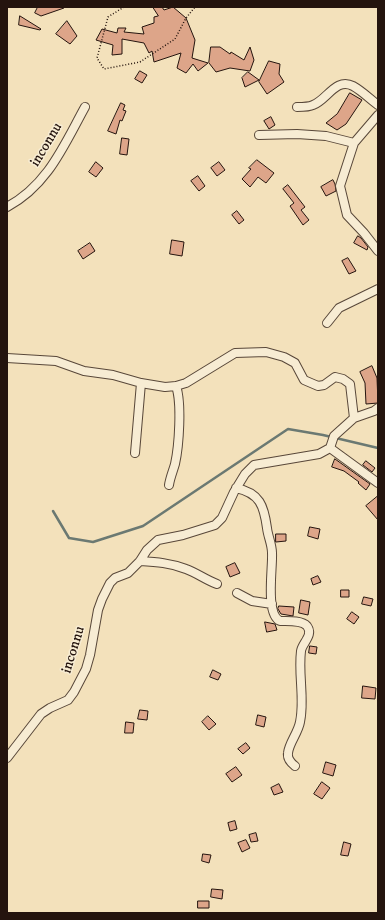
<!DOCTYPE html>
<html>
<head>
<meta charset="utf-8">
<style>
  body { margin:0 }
  #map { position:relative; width:385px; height:920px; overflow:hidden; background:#f3e1bb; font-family:"IM FELL DW Pica",serif }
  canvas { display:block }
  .frame { position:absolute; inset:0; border:8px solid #24140e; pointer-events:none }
</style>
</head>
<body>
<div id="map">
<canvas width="385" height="920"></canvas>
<div class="frame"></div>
</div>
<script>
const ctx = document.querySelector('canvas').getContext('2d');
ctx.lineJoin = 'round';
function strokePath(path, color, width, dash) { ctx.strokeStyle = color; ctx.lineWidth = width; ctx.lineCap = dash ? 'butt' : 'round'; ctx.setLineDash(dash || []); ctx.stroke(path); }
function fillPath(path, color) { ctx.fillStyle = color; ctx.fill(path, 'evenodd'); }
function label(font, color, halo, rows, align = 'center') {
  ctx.font = font + ' "IM FELL DW Pica",serif'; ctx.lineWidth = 3; ctx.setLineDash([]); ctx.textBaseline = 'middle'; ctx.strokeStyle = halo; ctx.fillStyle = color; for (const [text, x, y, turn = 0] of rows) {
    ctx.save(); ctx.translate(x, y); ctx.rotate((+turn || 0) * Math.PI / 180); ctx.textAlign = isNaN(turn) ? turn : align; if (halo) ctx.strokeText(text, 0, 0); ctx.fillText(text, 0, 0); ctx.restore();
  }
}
strokePath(new Path2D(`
  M53 511 69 538 93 542 143 526 288 429 323 435 378 448`), '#6b7972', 2.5);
const building = new Path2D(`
  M38 7H64V8L41 16 35 13Z
  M153 7H162L164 10 173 7 186 18 195 40 192 58 208 63 198 71 193 64 186 73 177 68 181 53 154 62 152 51 149 53 144 43 122 39V54L112 55 113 45 96 40 102 29 117 33 118 28H126L124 32 144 34 142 27 154 23V17L158 16Z
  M20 16 41 29 40 30 19 25Z
  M67 21 77 36 70 44 56 34Z
  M211 47H220L230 54 231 52 244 60 250 47 254 60 250 71 230 68 216 72 209 63Z
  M269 61 280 64 279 74 284 82 267 94 259 82Z
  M140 71 147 75 142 83 135 79Z
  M248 72 259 80 245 87 242 78Z
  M350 93 362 100 346 124 337 130 326 123 337 114Z
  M121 103 125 105 123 110 126 111 122 121 120 120 116 134 108 131Z
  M271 117 275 125 269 129 264 121Z
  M122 138 129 139 127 155 120 154Z
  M257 160 274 173 266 183 258 177 250 187 242 179 251 169 249 168Z
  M96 162 103 168 96 177 89 172Z
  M219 162 225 170 217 176 211 168Z
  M198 176 205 186 199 191 191 181Z
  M333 180 335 184 336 191 326 196 321 187Z
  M288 185 305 207 301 210 309 220 303 225 290 206 294 203 283 189Z
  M237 211 244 220 239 224 232 215Z
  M358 236 361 238 368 247 367 250 354 243Z
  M172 240 184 242 182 256 170 254Z
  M90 243 95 251 83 259 78 251Z
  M348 258 356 271 349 274 342 261Z
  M372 366 377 378 378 403 366 404 365 383 360 372Z
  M335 459 370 484 366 490 358 483 359 482 344 471 332 467Z
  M366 461 375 468 372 472 363 465Z
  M378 496V520L366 506Z
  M310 527 320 529 318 539 308 536Z
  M276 534H286V541L276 542Z
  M235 563 240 573 230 577 226 567Z
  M318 576 321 582 313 585 311 579Z
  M341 590H349V597H341Z
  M364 597 373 599 371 606 362 604Z
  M301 600 310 602 308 615 299 613Z
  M279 606 294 607 293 616 281 614 278 609Z
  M352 612 359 617 354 624 347 619Z
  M265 622 275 624 277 630 267 632Z
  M310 646 317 647 316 654 309 653Z
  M213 670 221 674 218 680 210 677Z
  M363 686 376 688 375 699 362 698Z
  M140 710 148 711 147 720 138 719Z
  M258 715 266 717 264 727 256 725Z
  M208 716 216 724 209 730 202 722Z
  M126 722 134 723 133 733H125Z
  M246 743 250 748 243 754 238 749Z
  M326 762 336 765 333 776 323 773Z
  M236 767 242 775 232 782 226 774Z
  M322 782 330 788 322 799 314 794Z
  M279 784 283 792 274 795 271 788Z
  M235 821 237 829 230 831 228 823Z
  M256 833 258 841 251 842 249 835Z
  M246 840 250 848 242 852 238 843Z
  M344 842 351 844 348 856 341 855Z
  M203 854 211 855 209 863 202 861Z
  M212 889 223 890 222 899 211 897Z
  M198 901H209V908H198Z`);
fillPath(building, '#dda589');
strokePath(building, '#24140e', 1);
const street = new Path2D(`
  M297 107C302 107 309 107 313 105 327 100 336 77 353 86 362 91 370 99 378 105
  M378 115 354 143 340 186 347 215 364 233 378 251
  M259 135 297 134 326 136 354 143
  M7 207C48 185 64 145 85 107
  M327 323 339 308 378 289
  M7 358 56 361 84 371 113 375 141 383 165 387 176 386 186 383 235 353 266 352 284 357 295 363 304 380 318 386 324 385 335 377 343 379 350 384 354 418
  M330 448 378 483
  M135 453 141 383
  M169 485C170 478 173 471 175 464 179 446 182 403 176 386
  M236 488C260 493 264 506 267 528 268 537 272 544 272 553 273 567 265 614 280 621 287 621 302 620 307 626 314 635 302 643 301 651 298 675 305 699 300 722 298 733 289 743 288 753 287 759 291 763 295 766
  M140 561C156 562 171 563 186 569 197 573 206 580 217 584
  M237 593 252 601 272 604
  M7 758 41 714 50 708 68 700 74 692 86 669 90 655 98 610 102 599 110 583 115 578 128 573 140 561 147 550 158 540 183 535 215 525 222 518 234 492 245 474 254 465 319 454 330 448 334 436 354 418 374 411 378 408`);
strokePath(street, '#584739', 10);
strokePath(new Path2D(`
  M124 7 108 17 97 58 104 69 140 62 175 39 186 18 195 7`), '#24140e', 1.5, [1, 2]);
strokePath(street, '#f7ecd3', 8);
label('15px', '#24140e', '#f7ecd3', [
  ["inconnu",47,145,-59],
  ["inconnu",74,650,-73]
]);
</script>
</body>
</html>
